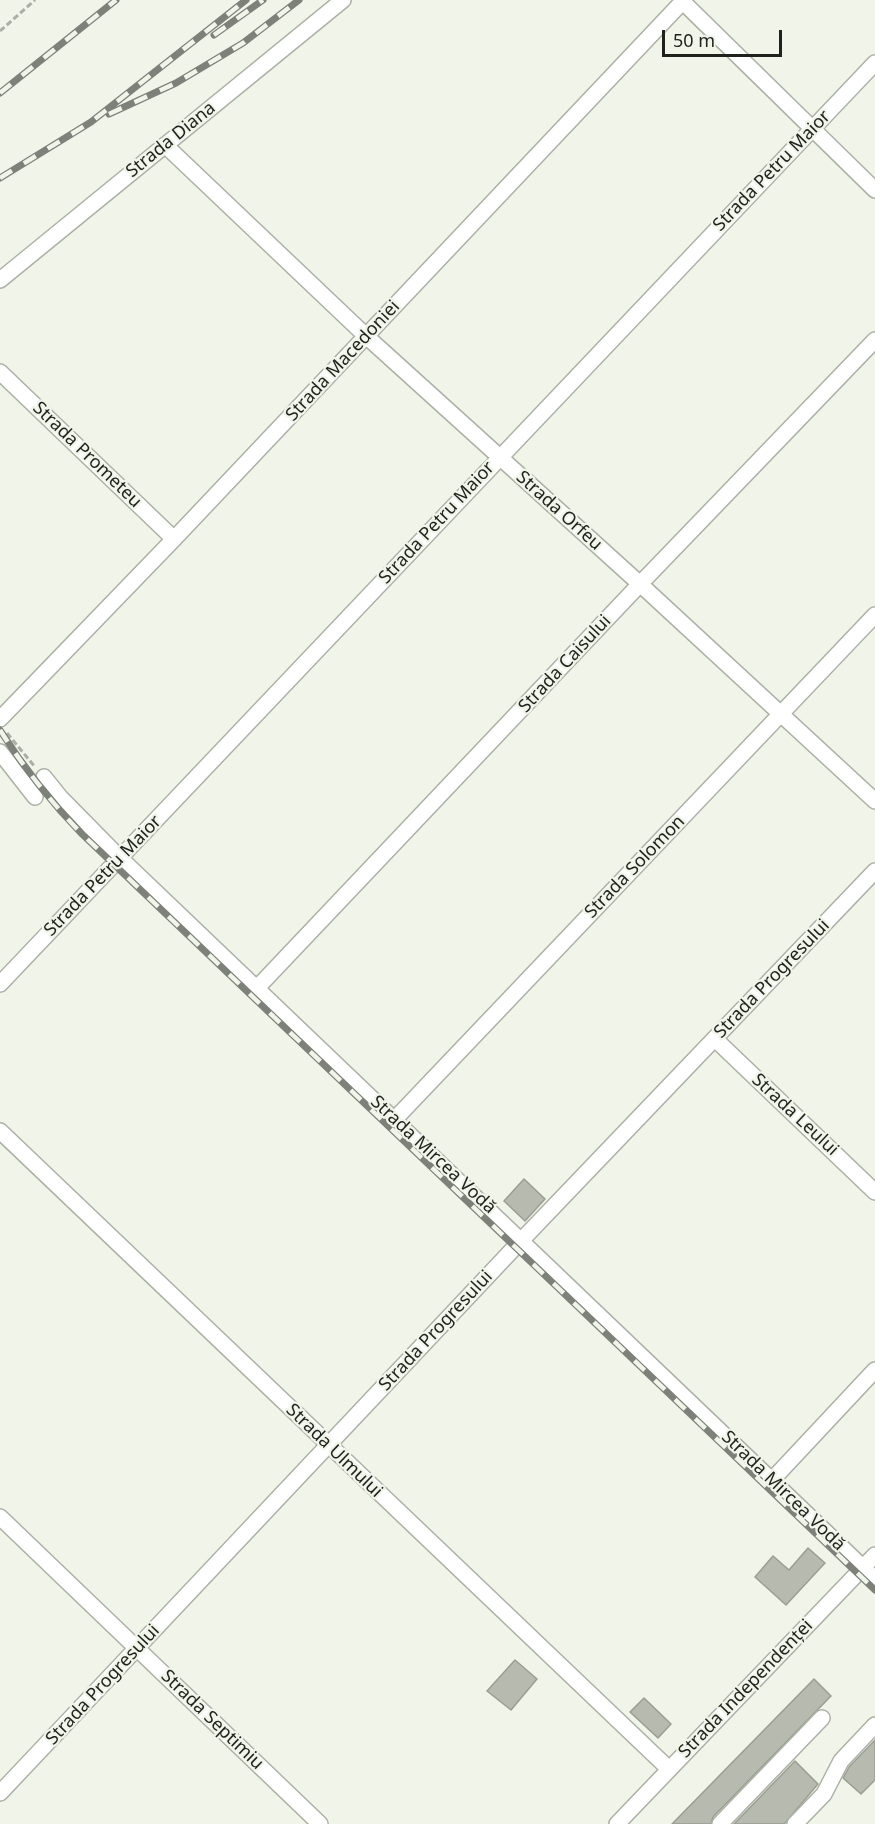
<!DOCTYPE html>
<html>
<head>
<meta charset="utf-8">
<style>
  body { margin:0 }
  #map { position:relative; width:875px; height:1824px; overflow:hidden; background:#f0f4e9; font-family:"Noto Sans",sans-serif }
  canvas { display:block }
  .scale { position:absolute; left:662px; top:30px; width:120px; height:27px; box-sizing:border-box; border:3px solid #1f211d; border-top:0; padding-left:8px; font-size:18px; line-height:21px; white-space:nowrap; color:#1f211d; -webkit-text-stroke:4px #f0f4e9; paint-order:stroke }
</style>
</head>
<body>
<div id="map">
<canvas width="875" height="1824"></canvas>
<div class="scale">50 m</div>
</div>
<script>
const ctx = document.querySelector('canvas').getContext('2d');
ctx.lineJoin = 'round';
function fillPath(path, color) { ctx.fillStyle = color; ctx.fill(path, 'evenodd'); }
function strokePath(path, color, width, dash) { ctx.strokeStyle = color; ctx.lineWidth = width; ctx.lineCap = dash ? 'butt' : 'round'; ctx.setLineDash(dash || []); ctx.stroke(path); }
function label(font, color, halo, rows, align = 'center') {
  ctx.font = font + ' "Noto Sans",sans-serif'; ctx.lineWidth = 4.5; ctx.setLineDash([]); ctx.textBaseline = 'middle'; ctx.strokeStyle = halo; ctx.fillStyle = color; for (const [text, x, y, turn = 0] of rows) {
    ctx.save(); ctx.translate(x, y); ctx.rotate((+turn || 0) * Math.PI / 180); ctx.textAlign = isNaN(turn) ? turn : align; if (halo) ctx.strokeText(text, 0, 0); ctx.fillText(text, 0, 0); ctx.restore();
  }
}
const building = new Path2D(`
  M524 1179 545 1199 525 1221 504 1201Z
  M808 1548 825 1563 786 1605 755 1577 773 1556 789 1570Z
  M515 1660 537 1679 511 1710 487 1691Z
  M814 1679 831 1696 713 1817 711 1824H672Z
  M644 1698 671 1724 658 1738 630 1712Z
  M875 1740V1780L861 1794 843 1778 849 1767Z
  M795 1761 818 1784 786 1822 784 1824H734Z`);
fillPath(building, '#b6baaf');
strokePath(building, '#9a9e93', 1.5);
const minor = new Path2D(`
  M681 0 875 190
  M165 145 366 336 640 584 875 801
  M0 280 343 0
  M0 372 174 539
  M0 719 174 539 684 0
  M0 752 35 797
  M44 777 60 797 120 858 875 1579
  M0 984 875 63
  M256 989 640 584 875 340
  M715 1039 875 1192
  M395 1119 875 615
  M0 1131 669 1769
  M772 1480 875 1370
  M0 1517 320 1824
  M0 1793 516 1246 875 871
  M617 1824 875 1555
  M720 1824 822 1718
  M795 1824 824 1794 841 1761 875 1725`);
strokePath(minor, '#acb0a5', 18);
strokePath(new Path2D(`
  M0 31 35 0
  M7 733 35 767`), '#abaea5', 3, [6, 3]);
strokePath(minor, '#fff', 15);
const rail = new Path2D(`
  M214 35 263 0
  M0 93 116 0
  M109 114 176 83 243 43 299 0
  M0 178 91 122 246 0
  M0 730C24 768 51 802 82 834L875 1590`);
strokePath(rail, '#7e817a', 7);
strokePath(rail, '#f0f4e9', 4.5, [14]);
label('18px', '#1f211d', '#f0f4e9', [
  ["Strada Diana",171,140,-39],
  ["Strada Petru Maior",772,171,-46],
  ["Strada Macedoniei",343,361,-47],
  ["Strada Prometeu",87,455,44],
  ["Strada Orfeu",559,511,42],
  ["Strada Petru Maior",437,523,-47],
  ["Strada Caisului",565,664,-47],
  ["Strada Solomon",635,867,-46],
  ["Strada Petru Maior",103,876,-46],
  ["Strada Progresului",772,979,-46],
  ["Strada Leului",795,1115,43],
  ["Strada Mircea Vodă",433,1155,43],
  ["Strada Progresului",436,1331,-47],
  ["Strada Ulmului",334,1451,44],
  ["Strada Mircea Vodă",783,1491,44],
  ["Strada Progresului",103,1685,-47],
  ["Strada Independenței",746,1689,-46],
  ["Strada Septimiu",212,1720,44]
]);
</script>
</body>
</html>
